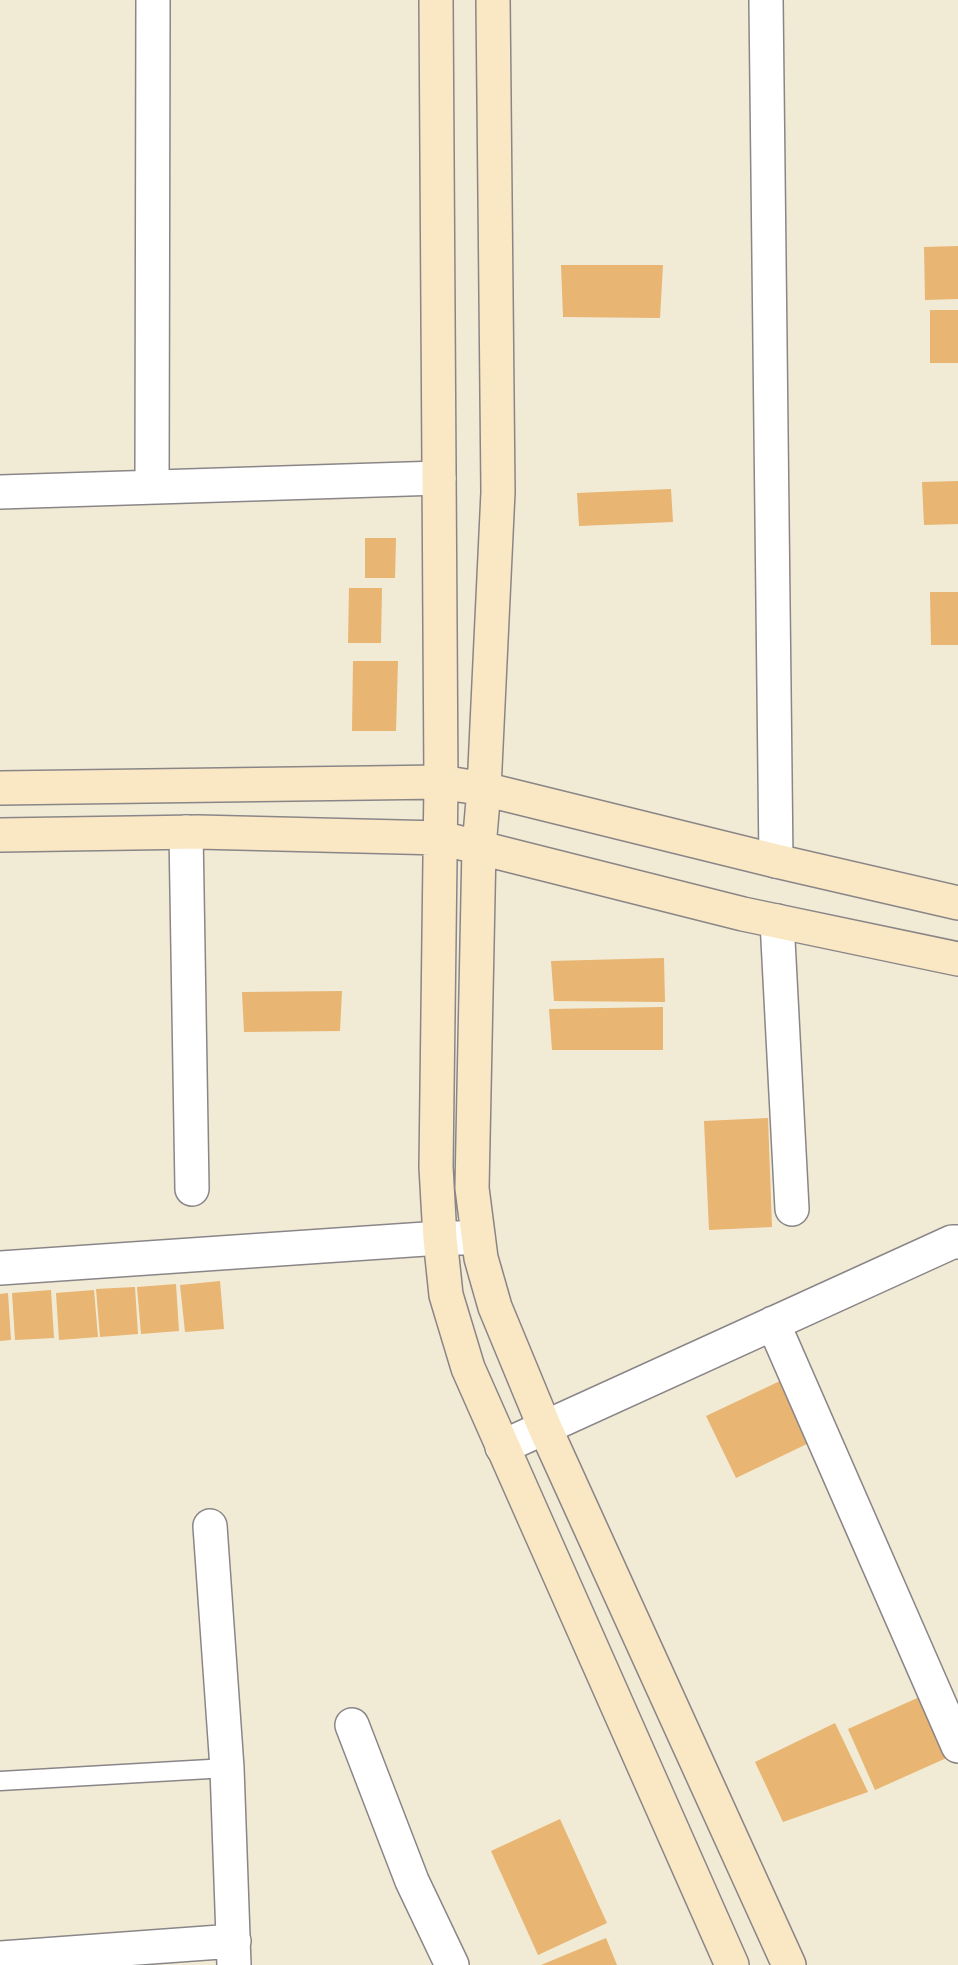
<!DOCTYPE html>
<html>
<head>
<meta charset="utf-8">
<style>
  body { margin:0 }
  canvas { display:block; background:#f1ead5 }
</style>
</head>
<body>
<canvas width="958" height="1965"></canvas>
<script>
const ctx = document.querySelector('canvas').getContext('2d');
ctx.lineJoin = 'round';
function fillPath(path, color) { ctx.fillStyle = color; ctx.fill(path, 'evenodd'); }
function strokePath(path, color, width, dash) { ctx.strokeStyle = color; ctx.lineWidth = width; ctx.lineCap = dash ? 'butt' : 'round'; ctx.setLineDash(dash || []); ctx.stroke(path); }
fillPath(new Path2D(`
  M958 246V299L925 300 924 247Z
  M561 265H663L660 318 563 317Z
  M930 310H958V363H930Z
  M958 481V524L924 525 922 482Z
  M671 489 673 522 579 526 577 493Z
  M365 538H396L395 578H365Z
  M349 588H382L381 643H348Z
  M930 592H958V645H931Z
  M353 661H398L396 731H352Z
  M664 958 665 1002 554 1001 551 961Z
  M342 991 340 1031 244 1032 242 992Z
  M663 1007V1050H552L549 1009Z
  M768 1118 772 1227 709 1230 704 1121Z
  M220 1281 224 1329 185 1332 180 1285Z
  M176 1284 179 1331 141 1334 137 1287Z
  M135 1287 138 1334 100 1337 96 1289Z
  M51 1290 54 1338 15 1340 12 1293Z
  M94 1290 98 1337 59 1340 56 1293Z
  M8 1293 11 1340 0 1341V1294Z
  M780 1381 809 1443 736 1478 706 1416Z
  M924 1695 951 1756 875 1790 848 1729Z
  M835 1723 868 1792 783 1822 755 1762Z
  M560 1819 607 1923 538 1955 491 1851Z
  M606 1938 617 1965H541Z`), '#e8b572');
const lane = new Path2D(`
  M0 1781 227 1768`);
const street = new Path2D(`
  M766 0 776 861
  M152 487 153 0
  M0 492 439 478
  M186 832 192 1189
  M777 921 792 1209
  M0 1268 440 1238H478
  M773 1323 958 1746
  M502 1447 952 1242H958
  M210 1526 227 1768 234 1965
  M352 1725 412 1881 452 1965
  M0 1958 234 1941`);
const secondary = new Path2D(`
  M436 0 441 782 436 1167 440 1238 446 1295 468 1368 732 1965
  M493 0 498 492 484 789 479 847 472 1188 481 1258 495 1307 545 1428 789 1965
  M0 788 441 782 484 789 776 861 958 903
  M0 835 198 832 441 838 743 914 958 959`);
strokePath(lane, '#8a8688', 21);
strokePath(street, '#8a8688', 36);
strokePath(secondary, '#8a8688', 36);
strokePath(lane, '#fff', 18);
strokePath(street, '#fff', 33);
strokePath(secondary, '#fae7c3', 33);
</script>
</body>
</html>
